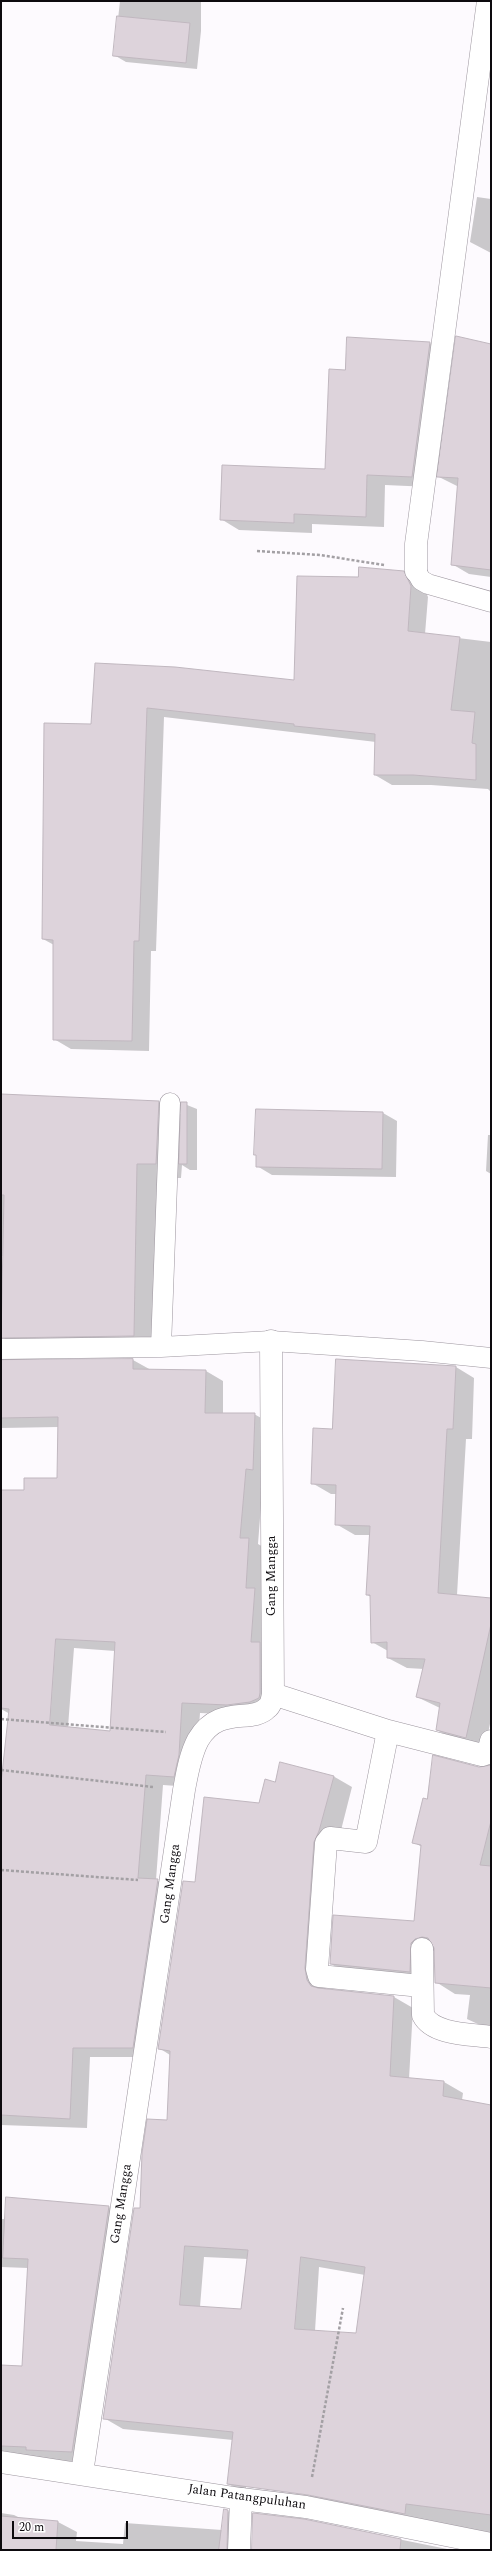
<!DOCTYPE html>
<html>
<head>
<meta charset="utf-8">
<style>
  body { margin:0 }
  #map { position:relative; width:492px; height:2551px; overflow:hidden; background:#fdfafe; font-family:Spectral,serif }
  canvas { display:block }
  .frame { position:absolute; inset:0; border:2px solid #0d0a0e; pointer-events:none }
  .scale { position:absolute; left:12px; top:2521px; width:116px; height:18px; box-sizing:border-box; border:2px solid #0d0a0e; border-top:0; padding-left:5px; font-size:12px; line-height:14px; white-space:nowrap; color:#0d0a0e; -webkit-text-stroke:3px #fff; paint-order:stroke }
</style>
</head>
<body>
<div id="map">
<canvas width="492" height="2551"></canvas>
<div class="frame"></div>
<div class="scale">20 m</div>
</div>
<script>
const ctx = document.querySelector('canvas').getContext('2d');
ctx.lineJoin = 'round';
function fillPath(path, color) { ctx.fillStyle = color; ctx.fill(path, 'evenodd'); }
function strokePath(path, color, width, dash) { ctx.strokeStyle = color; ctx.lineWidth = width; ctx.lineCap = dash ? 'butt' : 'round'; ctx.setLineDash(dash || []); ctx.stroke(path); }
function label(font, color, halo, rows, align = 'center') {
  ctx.font = font + ' Spectral,serif'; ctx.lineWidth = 3; ctx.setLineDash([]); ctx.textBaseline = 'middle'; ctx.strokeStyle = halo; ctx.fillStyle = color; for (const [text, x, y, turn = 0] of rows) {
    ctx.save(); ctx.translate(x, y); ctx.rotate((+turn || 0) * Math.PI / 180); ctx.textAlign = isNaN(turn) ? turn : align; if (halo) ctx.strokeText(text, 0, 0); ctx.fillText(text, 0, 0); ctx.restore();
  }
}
fillPath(new Path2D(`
  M120 1H201V31L197 69 126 62 114 55Z
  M477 197 491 199V253L470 242Z
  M348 338 430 343 448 353 430 487 385 485 384 527 312 524V533L239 530 221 519 326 470 346 371Z
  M491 345V577L469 574 452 564 459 487 439 477Z
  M403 572 421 582 428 597 425 634 491 642V792L488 789 431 785H392L375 775 376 742 164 717 156 951H151L149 1051 71 1049 54 1039V945L43 939 92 725 96 664 295 681 359 578Z
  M1 1095 159 1102 182 1115V1103L197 1109V1170H190L182 1165 181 1178H162L159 1350 27 1352 2 1337 4 1256H1Z
  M383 1113 397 1121 396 1177 272 1175 257 1166Z
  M488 1135H491V1174L486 1171Z
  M133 1360 151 1370 206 1371 223 1381V1414H254L272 1424 263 1479 258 1544 267 1549 277 1708 245 1715 200 1713 196 1766 191 1787 163 1785 156 1880 175 1890 150 2057H90L87 2128 1 2125V1781L4 1782 10 1714 1 1709V1491H25L58 1479 59 1427 1 1428V1362ZM74 1648 115 1651 111 1732 68 1727Z
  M456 1367 474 1378 472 1439H466L457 1595 491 1599V1719L485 1748 456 1741 437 1730 440 1708 417 1697 424 1669 407 1668 388 1658V1651L372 1642 371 1597 367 1595 370 1535H355L336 1524 337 1494H331L312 1483 333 1430Z
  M491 1766V2030L467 2019 470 1995 455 1994 436 1982 435 1949 430 1954 429 1983 350 1975 331 1964 415 1922 422 1847 413 1842 428 1800 479 1768Z
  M333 1776 352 1787 338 1842 332 1853 323 1979 326 1990 394 1997 413 2008 409 2079 444 2082 463 2093 462 2100 491 2111V2538L247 2494 228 2484 233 2440 123 2429 104 2418 140 2209 168 2121 170 2055 159 2048 196 1883 276 1783ZM204 2257 248 2259 242 2311 200 2307ZM319 2267 365 2275 357 2334 315 2331ZM246 2486 313 2494V2496L246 2488Z
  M7 2198 109 2207 128 2218 91 2463 1 2456V2366L23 2367 28 2268 1 2267V2219H6Z
  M228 2511 247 2522 246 2550H1V2513L14 2515 22 2519 58 2522 77 2532 76 2541 123 2544 125 2523 222 2530Z
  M304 2520 452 2550H252Z`), '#0003');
const building = new Path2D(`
  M117 16 190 23 186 63 113 56Z
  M456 336 491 344V570L451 565 458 478 437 477Z
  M347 337 430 342 412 477 367 475 366 517 294 514V523L220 520 222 465 325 469 329 369 345 370Z
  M359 567 404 571 411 586 408 631 460 637 451 710 475 712 472 743 476 744V780L413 775H374L375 734 294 726V724L147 708 139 941H134L132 1041 53 1040V940L42 939 44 723 91 724 95 663 175 667 294 680 297 576 358 577Z
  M1 1094 159 1101 156 1164H137L134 1336 1 1338 4 1195H1Z
  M181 1102H187V1164H179Z
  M256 1109 383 1112 382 1169 256 1167V1155H254Z
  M133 1359V1369L206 1370 205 1413H255L253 1470 246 1469 240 1538H249L246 1588H255L251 1642H260V1693L259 1698 250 1702 227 1705 182 1703 179 1755 174 1777 146 1775 138 1878 158 1879 133 2048H73L70 2119 1 2115V1783L9 1709 1 1708V1490H24V1478H57L58 1417 1 1418V1360ZM56 1639 115 1642 110 1731 50 1725Z
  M336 1359 456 1366 453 1429H447L438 1593 491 1598V1624L466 1738 436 1730 440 1703 416 1697 425 1659 387 1658V1642L371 1643 370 1595H366L370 1526 335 1525 336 1485 311 1484 313 1428 332 1429Z
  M433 1755 479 1767 491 1765V1821L480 1865 491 1866V1988L435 1983 434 1948 428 1938 422 1937 415 1939 411 1943 410 1972 330 1964 333 1915 414 1921 421 1845 412 1843 423 1798 427 1799Z
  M280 1762 334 1776 319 1831 314 1842 305 1968 307 1980 311 1986 318 1988 394 1996 390 2076 444 2081 443 2096 491 2105V2515L406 2504 405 2514 308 2495 227 2484 233 2432 103 2419 134 2208H140L142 2153 147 2119 167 2120 170 2051 158 2049 183 1881 195 1882 204 1797 259 1803 265 1779 275 1782ZM185 2246 248 2250 241 2309 180 2305ZM301 2257 365 2267 356 2333 295 2329Z
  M6 2197 109 2206 72 2452 26 2450V2447L1 2446V2365L22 2366 28 2259 3 2258Z
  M224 2509 228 2510 227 2550H219Z
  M253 2513 304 2519 401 2539 400 2550H252Z
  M1 2516 58 2521 56 2550H1Z`);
fillPath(building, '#ddd3db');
strokePath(building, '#c0b7bf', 1);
const service = new Path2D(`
  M416 571 421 580 428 584 491 602
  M161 1347 170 1103
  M1 1349 161 1347 271 1341 422 1351 491 1358`);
const minor = new Path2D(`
  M416 571V544L488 1
  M273 1694 388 1731 366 1842 330 1838 326 1843 317 1969 319 1976 421 1986
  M388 1731 482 1755 488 1753 491 1741
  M422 1949 423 2015C433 2035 471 2034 491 2037
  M82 2473 184 1790C187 1774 190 1755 198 1740 219 1704 252 1724 267 1708 271 1705 272 1699 273 1694L271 1341
  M239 2550 241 2499`);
const tertiary = new Path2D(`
  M1 2462 241 2499 306 2507 491 2544`);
strokePath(service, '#9c959e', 21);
strokePath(minor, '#9c959e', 23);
strokePath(tertiary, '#9c959e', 23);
strokePath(new Path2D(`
  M257 551 320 555 384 565
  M1 1719 166 1732
  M1 1770 153 1787
  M1 1870 138 1880
  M312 2477 343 2308`), '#a3a0a4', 2.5, [3, 2]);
strokePath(service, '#fff', 20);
strokePath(minor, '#fff', 22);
strokePath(tertiary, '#fff', 22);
label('13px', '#0d0a0e', '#fff', [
  ["Gang Mangga",272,1576,-90],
  ["Gang Mangga",171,1884,-82],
  ["Gang Mangga",122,2204,-81],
  ["Jalan Patangpuluhan",247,2498,8]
]);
</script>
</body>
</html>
